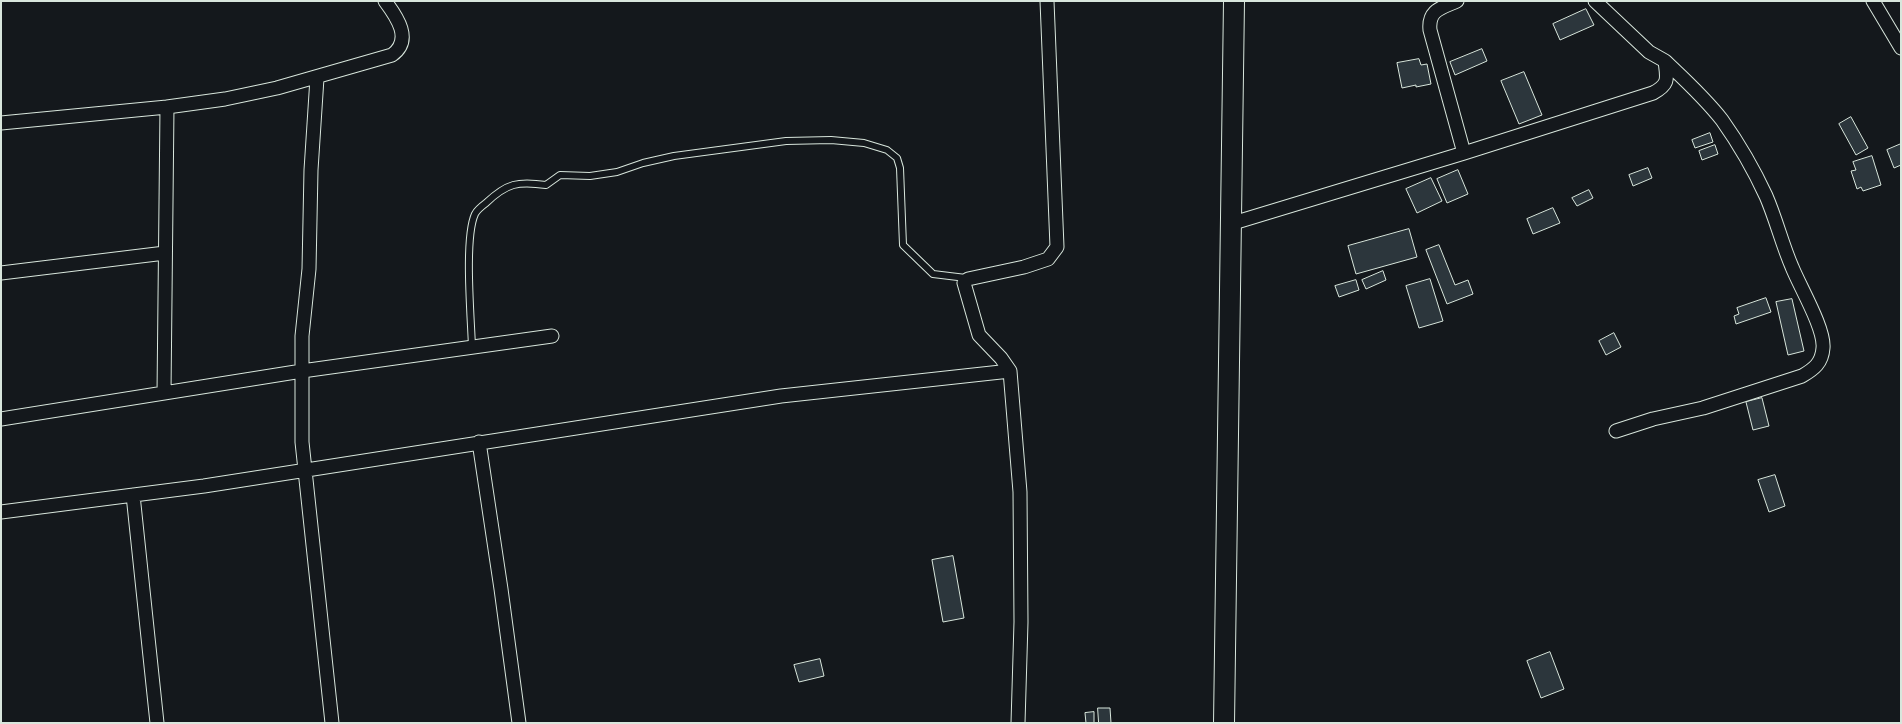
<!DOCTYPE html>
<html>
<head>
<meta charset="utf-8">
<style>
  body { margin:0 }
  #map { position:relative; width:1902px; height:724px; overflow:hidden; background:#14181c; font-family:Karla,sans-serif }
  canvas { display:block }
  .frame { position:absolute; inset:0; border:2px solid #d8e6dc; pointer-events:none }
</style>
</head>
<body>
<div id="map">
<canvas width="1902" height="724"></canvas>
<div class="frame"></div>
</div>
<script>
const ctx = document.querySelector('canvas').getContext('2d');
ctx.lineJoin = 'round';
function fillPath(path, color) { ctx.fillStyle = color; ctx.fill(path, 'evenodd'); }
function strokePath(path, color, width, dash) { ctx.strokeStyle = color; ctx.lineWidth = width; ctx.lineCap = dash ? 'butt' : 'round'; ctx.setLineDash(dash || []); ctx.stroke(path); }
const building = new Path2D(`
  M1586 9 1594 25 1560 40 1553 24Z
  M1482 49 1487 61 1455 75 1450 62Z
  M1419 59 1421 65 1427 64 1431 84 1416 87V85L1402 88 1397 63Z
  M1524 72 1542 115 1519 124 1501 81Z
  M1851 117 1868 148 1856 155 1839 124Z
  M1710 133 1713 142 1695 148 1692 140Z
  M1901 144V165L1894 168 1887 150Z
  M1715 145 1718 154 1702 160 1699 151Z
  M1872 156 1881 185 1863 191 1861 187 1857 189 1851 171 1856 170 1853 162Z
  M1648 168 1652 178 1633 186 1629 175Z
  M1458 170 1468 194 1447 203 1437 179Z
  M1431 178 1442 201 1417 213 1406 189Z
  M1589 190 1593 198 1577 206 1572 198Z
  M1553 208 1560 223 1533 234 1527 219Z
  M1409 229 1417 257 1356 274 1348 246Z
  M1439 245 1455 285 1468 280 1473 294 1447 304 1426 250Z
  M1383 271 1386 280 1366 289 1362 280Z
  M1430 279 1443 321 1419 328 1406 286Z
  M1356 280 1359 290 1339 297 1335 286Z
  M1766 298 1771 312 1736 324 1734 316 1739 314 1737 308Z
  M1792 299 1804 351 1788 355 1776 302Z
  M1614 333 1621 347 1606 355 1599 341Z
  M1762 398 1769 426 1753 430 1746 402Z
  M1775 475 1785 506 1769 512 1758 480Z
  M953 556 964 618 943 622 932 560Z
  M1550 652 1564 689 1541 698 1527 661Z
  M820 659 824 676 799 682 794 665Z
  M1098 708H1110L1111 723H1099Z
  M1094 712V723H1086L1085 713Z`);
fillPath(building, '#2c363c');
strokePath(building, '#d8e6dc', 1);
const service = new Path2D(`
  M472 347C471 317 464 238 475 214 477 210 482 206 486 203 507 183 518 181 546 185L560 175 590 176 617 172 643 163 674 156 786 141 831 140 864 143 887 150 897 158 900 168 903 245 933 274 966 278`);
const minor = new Path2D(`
  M1457 1C1441 8 1428 10 1430 30L1464 153
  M1873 1 1901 48
  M317 78 311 170 309 269 302 336V442L332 723
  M1 123 167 107
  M1230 224 1464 153 1653 93C1670 84 1667 78 1665 61L1649 52 1595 1
  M1 273 165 253
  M164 393 167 107 225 99 277 88 392 55C413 40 397 17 385 1
  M1 419 302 371 552 336
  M1616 431 1653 419 1703 408 1802 376C1814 369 1822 363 1823 348 1825 329 1800 287 1792 267 1782 244 1776 219 1766 196 1754 170 1739 144 1722 120 1705 98 1685 80 1665 61
  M479 442 501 589 519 723
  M133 495 157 723
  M1 512 204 486 781 396 1010 371
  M1018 723 1021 622 1020 492 1010 371 1001 358 979 335 964 283 968 279 1024 267 1048 259 1057 247 1047 1`);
const primary = new Path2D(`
  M1224 723 1234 1`);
strokePath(service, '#d8e6dc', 8);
strokePath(minor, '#d8e6dc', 15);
strokePath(primary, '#d8e6dc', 22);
strokePath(service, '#14181c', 6);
strokePath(minor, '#14181c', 13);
strokePath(primary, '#14181c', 20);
</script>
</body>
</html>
